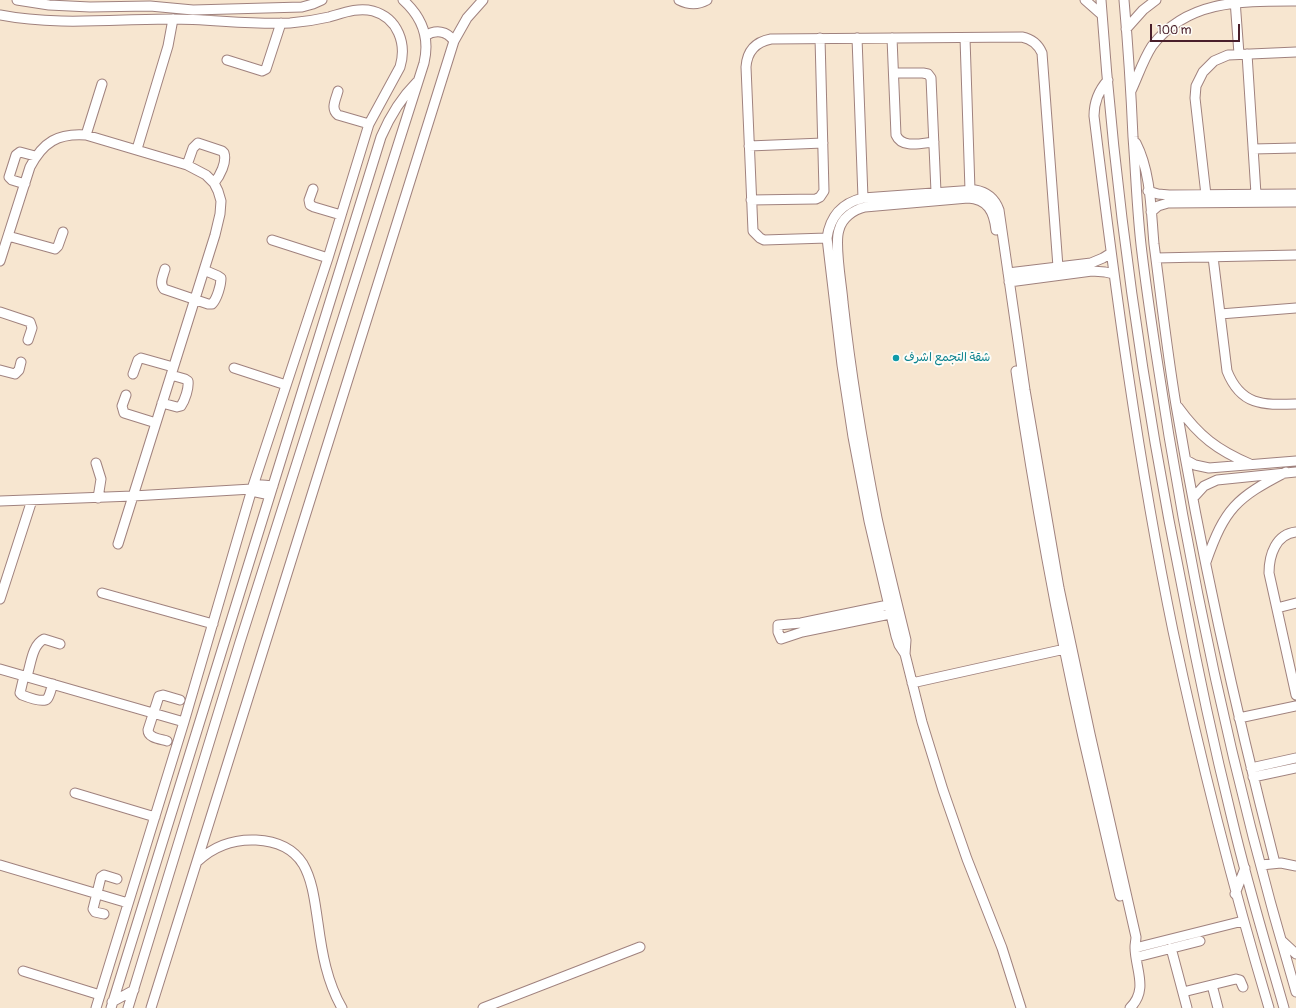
<!DOCTYPE html>
<html>
<head>
<meta charset="utf-8">
<style>
  body { margin:0 }
  #map { position:relative; width:1296px; height:1008px; overflow:hidden; background:#f7e6d0; font-family:Pangolin,sans-serif }
  canvas { display:block }
  .scale { position:absolute; left:1150px; top:24px; width:90px; height:18px; box-sizing:border-box; border:2px solid #4a1f2b; border-top:0; padding-left:5px; font-size:12px; line-height:14px; white-space:nowrap; color:#4a1f2b; -webkit-text-stroke:3px #fdfcf7; paint-order:stroke }
</style>
</head>
<body>
<div id="map">
<canvas width="1296" height="1008"></canvas>
<div class="scale">100 m</div>
</div>
<script>
const ctx = document.querySelector('canvas').getContext('2d');
ctx.lineJoin = 'round';
function strokePath(path, color, width, dash) { ctx.strokeStyle = color; ctx.lineWidth = width; ctx.lineCap = dash ? 'butt' : 'round'; ctx.setLineDash(dash || []); ctx.stroke(path); }
function label(font, color, halo, rows, align = 'center') {
  ctx.font = font + ' Pangolin,"Playpen Sans Arabic",sans-serif'; ctx.lineWidth = 4; ctx.setLineDash([]); ctx.textBaseline = 'middle'; ctx.strokeStyle = halo; ctx.fillStyle = color; for (const [text, x, y, turn = 0] of rows) {
    ctx.save(); ctx.translate(x, y); ctx.rotate((+turn || 0) * Math.PI / 180); ctx.textAlign = isNaN(turn) ? turn : align; if (halo) ctx.strokeText(text, 0, 0); ctx.fillText(text, 0, 0); ctx.restore();
  }
}
const minor = new Path2D(`
  M17 0 49 5 90 7 150 6 193 10 302 7 313 4 322 0
  M679 0C689 5 698 5 707 0
  M1085 0 1102 15
  M1101 0C1115 201 1144 400 1184 597 1198 672 1214 746 1232 819 1247 883 1266 945 1284 1008
  M1124 0C1128 45 1131 91 1133 137 1136 175 1137 214 1142 253 1146 286 1151 320 1156 353 1188 569 1234 783 1296 992
  M1235 0 1239 54
  M0 15C56 26 115 19 172 19 211 19 251 25 290 23 303 22 316 20 329 17 343 13 358 7 373 11 398 18 407 44 400 67L369 124 328 258 252 489 184 722 96 1008
  M1126 29 1143 10 1156 0
  M425 36C436 29 447 31 454 41
  M857 38 863 198
  M892 38 896 135C902 149 922 143 934 142
  M965 38 970 190
  M1247 54 1256 194
  M227 60 262 71 266 69 281 23
  M894 73H923L928 74 931 78 936 192
  M1108 80C1099 90 1094 102 1094 116 1115 288 1138 461 1173 631 1200 758 1232 884 1269 1008
  M338 91C336 99 330 109 338 115L369 124
  M1131 91C1138 76 1143 60 1152 46 1187 0 1240 1 1296 1
  M86 135 102 84
  M1136 143C1151 172 1151 211 1154 244 1161 297 1167 351 1176 405 1202 559 1236 711 1275 863
  M749 146 823 143
  M137 149 168 46 173 19
  M1253 149 1296 148
  M187 165 193 148 198 143 222 151 224 153C227 162 220 176 214 183
  M25 184 12 180 9 177 16 155 20 152 35 156
  M313 189 309 200 310 205 314 207 341 215
  M1148 191 1158 194 1169 195 1296 194
  M1206 195 1195 98 1196 86 1203 72 1214 61 1228 55 1296 52
  M751 200 816 199 820 197 824 191 820 38
  M1151 212 1158 206 1168 203 1296 202
  M8 236 55 249 58 246 63 232
  M827 238 764 240 760 238 753 231 746 67C747 52 755 42 771 39L1022 37C1032 39 1038 44 1042 53L1058 267
  M272 240 328 258
  M1213 257 1227 371C1241 406 1263 405 1296 404
  M1156 258 1296 255
  M0 261 30 167C43 142 58 133 86 135L187 165 206 175 214 183 218 191 221 201 220 214 215 235 118 544
  M165 269C163 276 159 283 164 289L208 304H212C217 299 221 285 221 278L218 276 204 270
  M1008 273 1091 263 1103 258 1111 253
  M1009 282 1092 271 1105 272 1114 274
  M0 312 30 322 32 328 28 340
  M1220 314 1296 308
  M234 368 286 385
  M0 370 15 374 19 370 21 362
  M1016 371C1034 494 1056 616 1083 737 1095 790 1108 843 1120 896
  M133 374 138 360 141 358 173 367
  M126 395 122 406 124 413 156 423
  M162 403 177 407 181 406C185 400 189 388 188 381L185 379 171 375
  M1178 407C1199 436 1217 450 1250 464
  M1186 460 1195 465 1209 468 1296 461
  M96 463 101 479 98 498
  M252 489 256 492 270 495
  M1193 498 1204 486 1217 480 1296 472
  M0 501 133 496 252 489C258 483 265 485 273 486
  M1296 532C1276 534 1269 555 1269 573L1296 695
  M1206 562C1225 508 1236 498 1286 472
  M102 593 213 624
  M0 599 32 500
  M888 605 801 623 778 625V632L781 639 802 632 890 614
  M1277 608 1296 603
  M905 654 906 640C896 599 886 559 877 518 863 447 851 375 843 302 842 286 834 244 839 230 842 218 853 210 865 207L968 198C988 199 994 212 996 230
  M0 669 184 722
  M24 676 20 693 22 695C27 697 43 703 47 699 50 696 51 688 53 684
  M27 676C31 664 32 645 44 639L60 644
  M912 683 1065 649
  M1239 718 1296 706
  M167 741C160 739 148 738 148 730L159 696 163 695 180 700
  M1251 768 1296 758
  M1253 777 1296 768
  M75 793 155 817
  M198 861C214 846 234 839 256 840 275 841 293 848 303 864 313 881 315 904 318 923 322 953 327 982 342 1008
  M0 865 128 903
  M1261 865 1281 863 1296 866
  M1235 894 1245 868
  M104 914 95 912 93 909 101 877 104 875 117 879
  M1281 940 1296 954
  M1135 948 1243 921
  M1171 948 1187 1008
  M1137 957 1200 941
  M23 971 100 995
  M1212 985 1218 1008
  M1183 992 1236 979 1240 980 1243 987
  M112 1002 134 990
  M111 1008 381 137C390 116 401 98 417 82
  M128 1008 240 642 424 63C430 38 422 17 403 0
  M151 1008 454 41 467 18 483 0
  M483 1008 640 947
  M1021 1008 1002 948 967 859 943 790 922 722 905 654 899 645 896 636 869 521 853 437 842 365 827 238C830 217 842 203 863 198L975 190C987 192 995 199 999 210L1025 390 1059 588 1090 734 1136 937C1136 940 1135 944 1135 947 1135 969 1149 989 1130 1008`);
strokePath(minor, '#a0827e', 11);
strokePath(minor, '#fff', 9);
for (const [x, y, r, color] of [
  [896,358,4,"#0f9aa8"]
]) { const dot = new Path2D(); dot.arc(x, y, r, 0, 2 * Math.PI); ctx.fillStyle = color; ctx.fill(dot); strokePath(dot, '#fdfcf7', 1.5); }
label('12px', '#0d838f', '#fdfcf7', [
  ["شقة التجمع اشرف",904,358]
], 'left');
</script>
</body>
</html>
